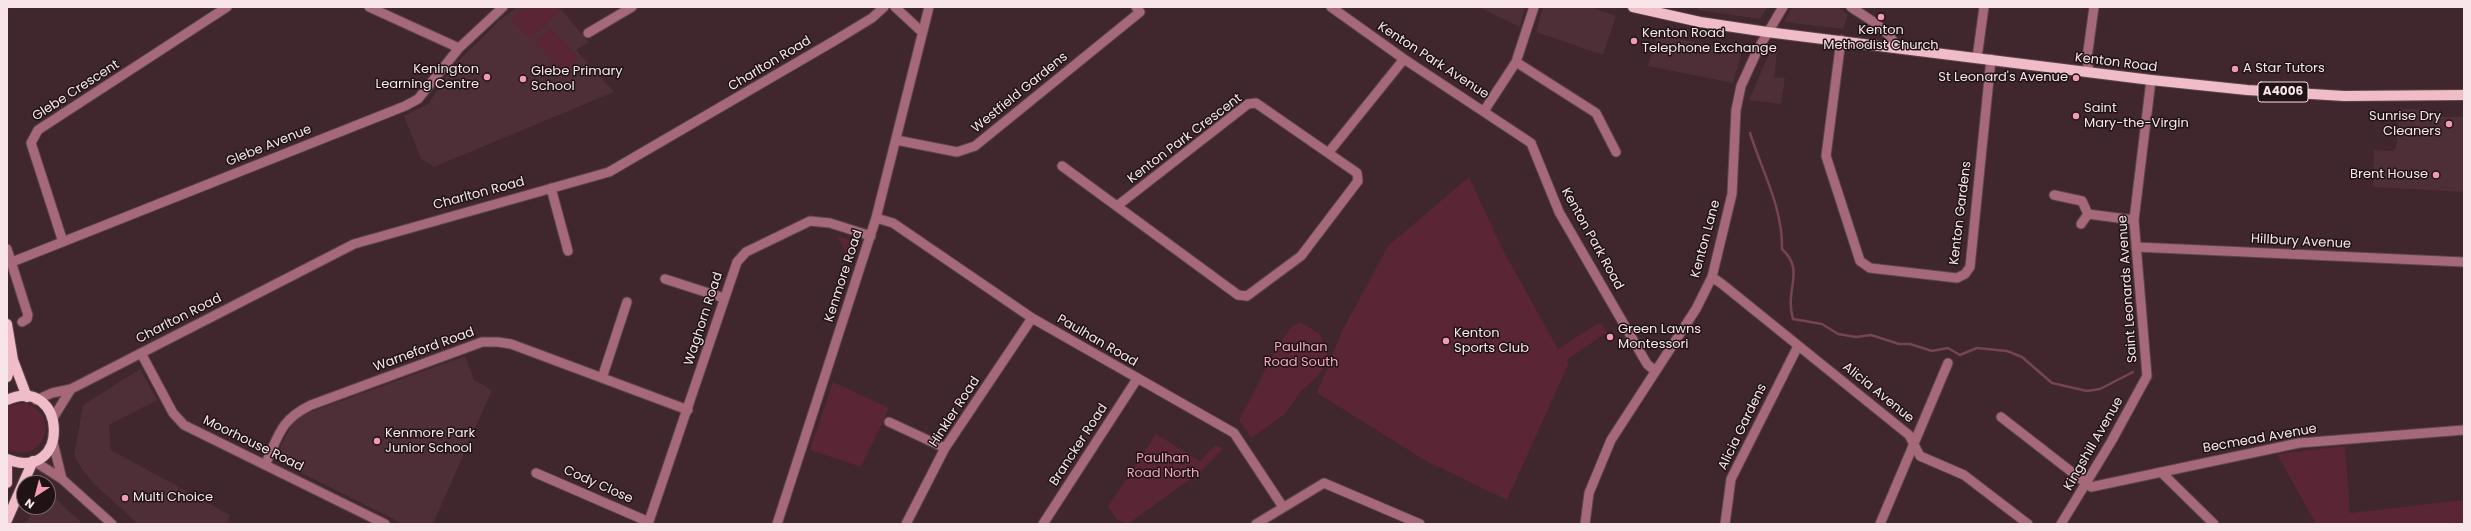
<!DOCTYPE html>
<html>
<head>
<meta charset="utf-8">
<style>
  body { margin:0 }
  #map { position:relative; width:2471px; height:531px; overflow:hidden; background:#40262d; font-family:Poppins,sans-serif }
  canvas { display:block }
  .frame { position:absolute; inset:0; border:8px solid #f7e5e9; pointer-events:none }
  .north { position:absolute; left:16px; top:475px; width:40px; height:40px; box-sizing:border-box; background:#1f1316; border:1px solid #75676a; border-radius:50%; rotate:216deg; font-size:11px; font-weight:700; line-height:16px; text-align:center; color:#f7e5e9 }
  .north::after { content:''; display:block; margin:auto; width:14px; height:18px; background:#f19ab0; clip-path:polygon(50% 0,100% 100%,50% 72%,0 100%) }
</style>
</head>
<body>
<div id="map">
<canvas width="2471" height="531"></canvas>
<div class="frame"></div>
<div class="north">N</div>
</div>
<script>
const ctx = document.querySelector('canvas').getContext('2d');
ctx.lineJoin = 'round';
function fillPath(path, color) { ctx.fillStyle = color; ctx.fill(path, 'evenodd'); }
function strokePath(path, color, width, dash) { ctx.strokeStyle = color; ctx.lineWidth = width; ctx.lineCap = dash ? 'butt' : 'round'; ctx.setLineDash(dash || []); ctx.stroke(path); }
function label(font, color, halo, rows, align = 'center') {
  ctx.font = font + ' Poppins,sans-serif'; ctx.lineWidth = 3; ctx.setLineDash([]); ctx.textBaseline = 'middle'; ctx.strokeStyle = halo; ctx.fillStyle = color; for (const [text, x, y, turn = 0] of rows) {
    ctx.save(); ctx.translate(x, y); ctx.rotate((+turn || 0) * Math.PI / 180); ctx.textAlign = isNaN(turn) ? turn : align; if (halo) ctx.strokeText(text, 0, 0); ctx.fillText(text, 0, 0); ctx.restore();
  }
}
fillPath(new Path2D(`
  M517 7H559L589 42 576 50 614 92 434 167 421 159 404 116 428 104 455 64 499 21Z
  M1478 7H1525L1520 27Z
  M1543 7H1591L1616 16 1603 55 1536 32Z
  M1699 7H1768L1760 19 1698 10Z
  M1792 7H1837L1848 14 1843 29 1784 22Z
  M1657 35 1742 51 1733 83 1648 66Z
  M1773 45 1778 46 1774 77 1785 78 1781 104 1749 100Z
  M2400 109H2427L2428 117H2464V192L2373 187 2374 150 2393 151 2396 147Z
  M465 356 474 380 492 390 433 524H403L274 459 293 423 305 414Z
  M140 369 157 400 109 425 111 450 230 515 227 524H138L94 484 82 469 74 456 83 405Z
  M55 498 83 524H26L34 507H48V499Z`), '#4e2e37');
fillPath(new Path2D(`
  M524 7H558L561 10 530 39 511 19Z
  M551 28 579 58 564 73 535 42Z
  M1469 177 1504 252 1558 349 1600 322 1607 332 1567 360 1568 365 1507 500 1426 461 1317 393 1342 331 1388 246Z
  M837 236 850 240 856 249 851 262Z
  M1301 322 1320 334 1329 358 1319 375 1301 391 1285 414 1251 438 1239 420 1279 344 1292 326Z
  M833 382 889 408 861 467 810 450Z
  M25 403C64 416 42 467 7 449V407L16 404Z
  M1156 434 1200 461 1215 445 1223 449 1200 472 1128 524 1117 520 1108 507Z
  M2345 446 2350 513 2464 500V524H2316L2277 454Z`), '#5a2535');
strokePath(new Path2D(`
  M1750 133C1762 171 1783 208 1782 249 1806 271 1784 289 1793 319L1822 324 1838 334 1856 337 1871 335 1899 344H1910L1932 351 1948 348 1960 355 1977 348 2007 351 2022 357 2052 383 2087 391 2100 389 2133 372`), '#754557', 2.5);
const minor = new Path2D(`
  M369 7 459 48
  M895 7 922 32
  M1331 7 1404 59 1531 143 1559 212 1647 364 1655 371
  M1851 7C1868 19 1889 29 1897 48
  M588 33 632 7
  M1841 40 1826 156 1860 261 1870 268 1957 278 1965 274 1970 267 1991 59
  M1977 58 1984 7
  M1516 62 1596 113 1616 152
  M2089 72 2087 58 2094 7
  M1484 111 1516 62 1534 7
  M896 140 957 152 975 146 1140 12 1136 7
  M1329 152 1404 59
  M1062 166 1238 295 1247 296 1301 256 1358 181 1357 173 1256 103 1248 104 1117 206
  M551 188 568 251
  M2054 195 2082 201 2088 214 2081 224
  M2088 214 2134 220
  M876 218 893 223 1032 318 1234 433 1283 507
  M63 242 31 143 38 130 227 7
  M2136 247 2464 262
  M7 249 28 315 27 319 22 322
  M12 262 405 106 418 99 459 48 503 7
  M1712 277 1722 284 1909 435 1920 456 1964 475 2028 524
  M665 279 724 298
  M141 353 173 413 184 425 385 524
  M602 378 627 302
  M36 400 52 393 71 389 354 244 609 172 834 41 872 18 884 7
  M2001 417 2091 487 2299 443 2464 430
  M53 418 71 389
  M889 422 945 448
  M53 442 62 479
  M34 461 62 479 112 524
  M265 465C279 435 280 420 311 405L482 342H498L511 344 688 410
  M2161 472 2214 524
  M536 473 649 522
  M648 524 737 262 746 252 810 221 830 223 871 236
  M777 524 876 218 929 7
  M906 524 945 448 1032 318
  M1043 524 1137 379
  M1256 524 1324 483 1420 524
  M1585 524 1589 493 1611 440 1696 309 1712 277 1732 194 1736 110 1741 86 1758 49 1783 7
  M1725 524 1731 479 1798 346
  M1880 524 1948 363
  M2061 524 2111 442 2147 376 2134 220 2151 80`);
const major = new Path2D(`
  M1633 7 1700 22 1767 32 2151 80 2247 90 2344 96 2464 95
  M7 324 13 360 27 397
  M7 377 13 360
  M7 400C67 373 72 485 7 459
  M7 465V483
  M7 520 33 461`);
strokePath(minor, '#5d454b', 11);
strokePath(major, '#5d454b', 12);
strokePath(minor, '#a66979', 9);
strokePath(major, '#efbcc8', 10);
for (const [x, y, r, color] of [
  [1881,17,4,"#f19ab0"],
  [1634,41,4,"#f19ab0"],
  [2235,69,4,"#f19ab0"],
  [487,77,4,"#f19ab0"],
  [2076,78,4,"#f19ab0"],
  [523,79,4,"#f19ab0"],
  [2076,116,4,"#f19ab0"],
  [2449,124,4,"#f19ab0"],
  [2436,175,4,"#f19ab0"],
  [1610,337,4,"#f19ab0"],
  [1446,341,4,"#f19ab0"],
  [377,441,4,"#f19ab0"],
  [125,498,4,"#f19ab0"]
]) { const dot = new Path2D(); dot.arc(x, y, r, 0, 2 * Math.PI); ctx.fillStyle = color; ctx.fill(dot); strokePath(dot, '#1f1316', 1.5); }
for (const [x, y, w] of [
  [2283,92,50]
]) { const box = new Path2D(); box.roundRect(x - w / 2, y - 10, w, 20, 3); ctx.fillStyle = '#1f1316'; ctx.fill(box); strokePath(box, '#f7e5e9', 1); }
label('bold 12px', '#f7e5e9', null, [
  ["A4006",2283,92]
]);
label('13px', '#f7e5e9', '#1f1316', [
  ["Kenton",1881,31,"center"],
  ["Methodist Church",1881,46,"center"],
  ["Kenton Road",1642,34],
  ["Telephone Exchange",1642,49],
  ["A Star Tutors",2243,69],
  ["Kenington",479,70,"right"],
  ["Learning Centre",479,85,"right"],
  ["Glebe Primary",531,72],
  ["School",531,87],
  ["St Leonard's Avenue",2068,78,"right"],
  ["Saint",2084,109],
  ["Mary-the-Virgin",2084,124],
  ["Sunrise Dry",2441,117,"right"],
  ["Cleaners",2441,132,"right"],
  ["Brent House",2428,175,"right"],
  ["Green Lawns",1618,330],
  ["Montessori",1618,345],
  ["Kenton",1454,334],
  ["Sports Club",1454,349],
  ["Kenmore Park",385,434],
  ["Junior School",385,449],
  ["Multi Choice",133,498]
], 'left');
label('13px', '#f7e5e9', '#1f1316', [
  ["Kenton Park Avenue",1433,61,33],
  ["Kenton Road",2116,63,7],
  ["Charlton Road",770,64,-31],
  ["Glebe Crescent",76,91,-33],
  ["Westfield Gardens",1020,93,-39],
  ["Kenton Park Crescent",1185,139,-37],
  ["Glebe Avenue",269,146,-22],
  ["Charlton Road",479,194,-15],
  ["Kenton Gardens",1961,213,-83],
  ["Kenton Park Road",1592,239,61],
  ["Kenton Lane",1706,239,-75],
  ["Hillbury Avenue",2301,242,3],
  ["Kenmore Road",844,276,-72],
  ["Saint Leonards Avenue",2128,289,-94],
  ["Charlton Road",179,319,-27],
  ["Waghorn Road",704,319,-72],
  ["Paulhan Road",1097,341,30],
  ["Warneford Road",424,350,-20],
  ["Alicia Avenue",1878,393,39],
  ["Hinkler Road",955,412,-57],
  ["Alicia Gardens",1743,427,-64],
  ["Becmead Avenue",2260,439,-10],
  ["Moorhouse Road",253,444,26],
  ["Kingshill Avenue",2094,444,-60],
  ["Brancker Road",1079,445,-57],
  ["Cody Close",598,485,24]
]);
label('13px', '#f1a8ba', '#1f1316', [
  ["Paulhan",1301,348],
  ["Road South",1301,363],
  ["Paulhan",1163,459],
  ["Road North",1163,474]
]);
</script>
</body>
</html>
